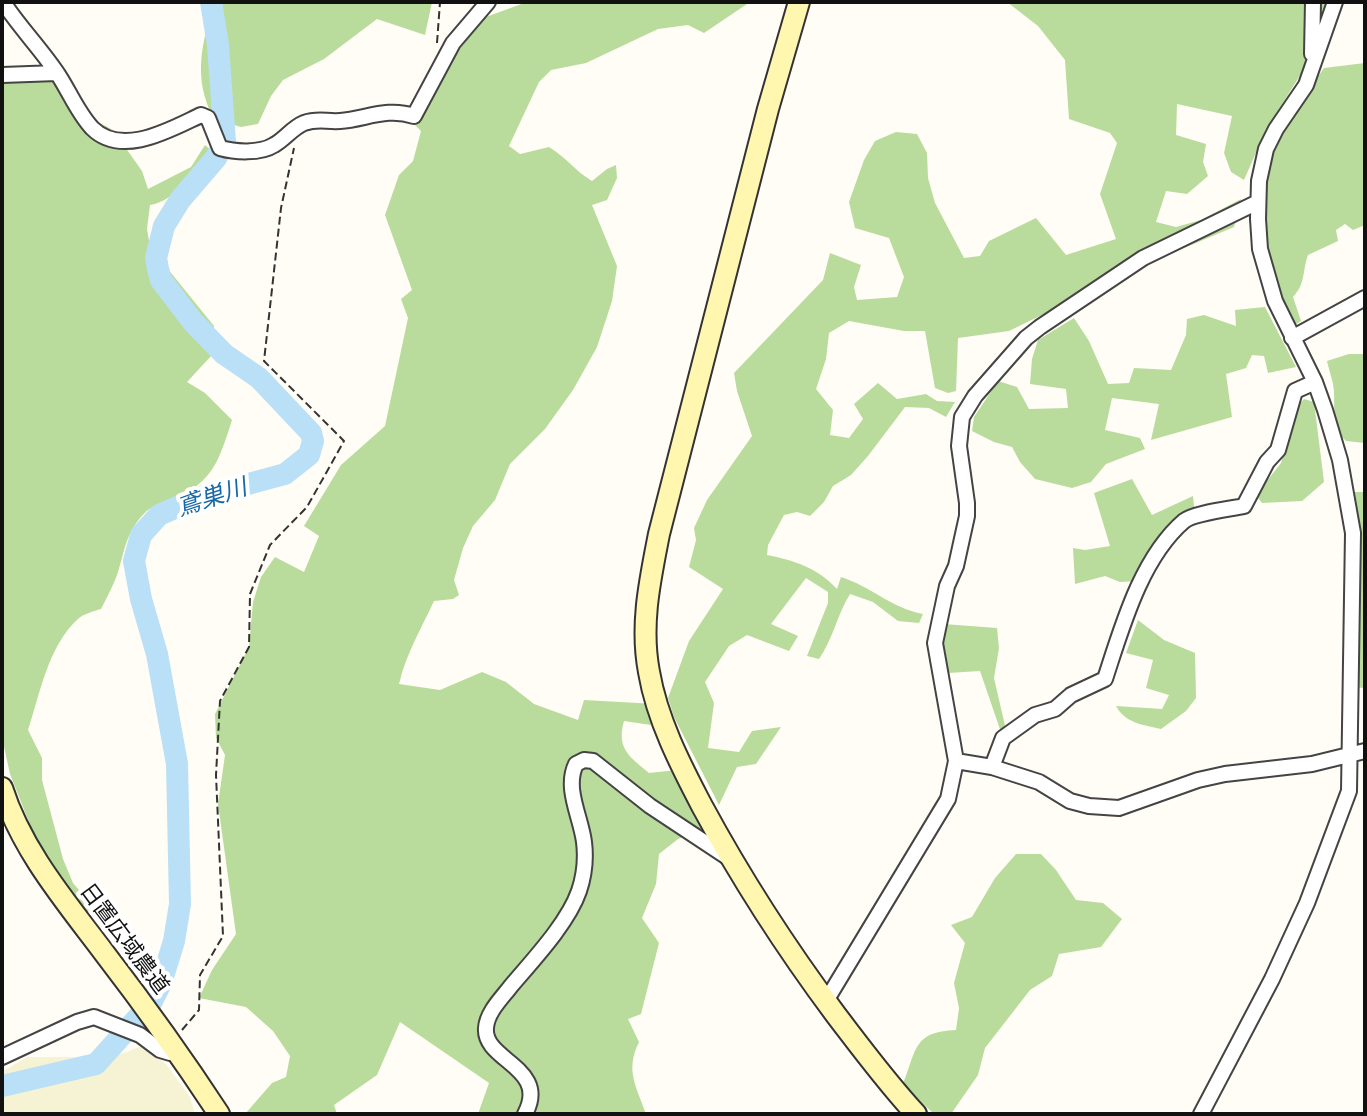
<!DOCTYPE html>
<html>
<head>
<meta charset="utf-8">
<style>
  body { margin:0 }
  #map { position:relative; width:1367px; height:1116px; overflow:hidden; background:#fffdf5; font-family:Literata,serif }
  canvas { display:block }
  .frame { position:absolute; inset:0; border:4px solid #111; pointer-events:none }
</style>
</head>
<body>
<div id="map">
<canvas width="1367" height="1116"></canvas>
<div class="frame"></div>
</div>
<script>
const ctx = document.querySelector('canvas').getContext('2d');
ctx.lineJoin = 'round';
function fillPath(path, color) { ctx.fillStyle = color; ctx.fill(path, 'evenodd'); }
function strokePath(path, color, width, dash) { ctx.strokeStyle = color; ctx.lineWidth = width; ctx.lineCap = dash ? 'butt' : 'round'; ctx.setLineDash(dash || []); ctx.stroke(path); }
function label(font, color, halo, rows, align = 'center') {
  ctx.font = font + ' Literata,"Noto Sans JP",serif'; ctx.lineWidth = 8; ctx.setLineDash([]); ctx.textBaseline = 'middle'; ctx.strokeStyle = halo; ctx.fillStyle = color; for (const [text, x, y, turn = 0] of rows) {
    ctx.save(); ctx.translate(x, y); ctx.rotate((+turn || 0) * Math.PI / 180); ctx.textAlign = isNaN(turn) ? turn : align; if (halo) ctx.strokeText(text, 0, 0); ctx.fillText(text, 0, 0); ctx.restore();
  }
}
fillPath(new Path2D(`
  M142 1046 166 1064 190 1097 195 1114H2V1072L27 1057H80L124 1053Z`), '#f6f3d4');
fillPath(new Path2D(`
  M214 2H432L425 35 377 19 324 59 283 80 271 96 258 124 241 127 214 119C192 78 202 44 214 2Z
  M527 2H750L704 33 688 25 658 29 586 63 551 70 539 82 509 146 520 154 549 147C566 157 575 171 592 181L607 169 616 165 617 178 607 200 592 205 617 266 612 301 597 347 573 390 545 429 510 464 495 500 473 526 463 548 454 580 459 595 453 599 434 601C421 629 406 654 399 684L440 690 482 672 506 682 534 704 578 720 584 700 656 704 658 726 624 721C616 749 630 757 649 773L677 770 710 826 678 839 659 854 656 884 642 918 659 943 641 1014 628 1019 639 1042C625 1070 636 1086 646 1114H478L489 1083 400 1022 377 1075 334 1105 337 1114H245L272 1083 286 1077 290 1056 273 1031 246 1007 199 998 212 970 236 934 218 804 225 755 216 738 215 714 249 647 253 602 261 577 275 557 304 572 319 536 304 526 341 465 385 426 408 318 401 299 412 290 385 215 399 175 413 161 421 131 415 125 454 57 483 18Z
  M1007 2H1337L1317 48 1266 130 1244 180 1231 172 1224 153 1232 116 1177 104 1176 135 1206 144 1203 162 1208 176 1187 194 1166 191 1156 222 1176 227 1201 220 1241 199 1234 227 1146 264 1009 331 958 338 956 391 948 393 935 388 925 331H904L849 321 829 333 826 359 816 389 833 410 830 435 849 438 863 419 854 404 878 383 897 399 926 394 937 401 955 402 946 417 929 408 905 407 868 456 851 475 833 486 824 502 810 516 797 512 784 515 768 545 767 555C793 560 818 568 837 589L841 577C872 587 891 608 923 614L919 623 898 621 873 602 850 594C837 615 833 639 819 659L807 656 828 603V592L806 578 771 624 798 636 789 651 747 635 729 646 705 682 714 703 708 748 739 752 752 731 781 727 756 764 737 767 719 805 674 717 668 698 689 641 723 589 689 567 696 540 694 528 707 500 752 436 737 391 734 373 823 280 830 253 861 265 854 287 857 300 897 297 904 277 889 238 855 228 849 202 864 160 875 141 896 132 917 134 927 153 928 178 935 203 964 258 980 256 989 241 1036 218 1066 255 1116 239 1100 194 1117 143 1110 133 1069 119 1065 60 1038 26Z
  M1365 63V225L1353 230 1345 224 1336 230 1338 241 1308 255C1302 272 1306 283 1293 297L1301 321 1293 326 1263 282 1251 243 1253 189 1282 127 1324 68Z
  M2 68 45 70 70 107 113 130 142 171 148 189 191 167 205 145 212 151C196 170 176 201 150 205L147 229 150 247 214 326 212 355 187 382 205 393 232 420C218 463 214 480 172 501 153 510 152 502 137 522 125 538 123 557 117 575 113 586 107 597 101 609 94 611 83 614 78 619 48 646 40 694 28 730L42 758V780L63 859 73 883 92 905 87 914 36 840 10 774 2 737Z
  M1265 307 1296 367 1268 373 1264 356 1252 355 1246 368 1226 374 1232 417 1151 440 1159 404 1112 398 1105 430 1140 438 1145 449 1106 464 1091 482 1072 488 1035 479 1020 462 1012 447 994 442 972 431 974 417 998 381 1017 387 1029 409 1068 408 1066 389 1030 384 1032 359 1038 340 1074 318 1089 341 1108 384 1129 383 1134 368 1171 370 1186 335 1187 319 1204 315 1236 326 1235 310Z
  M1349 354H1365V443L1346 441C1331 426 1335 413 1334 393 1334 383 1329 371 1327 361Z
  M1304 399 1314 402 1324 482 1302 501 1262 503 1256 495 1281 463 1296 408Z
  M1132 479 1152 515 1193 496 1195 517 1138 581 1120 582 1105 576 1075 584 1073 548 1085 550 1110 546 1094 493Z
  M1350 492H1365V688L1352 687Z
  M1138 620 1164 640 1195 653 1196 698 1186 711 1161 729C1143 725 1125 723 1116 706L1162 709 1169 695 1146 688 1153 660 1126 653Z
  M930 623 997 628 999 648 994 678 1006 730 1003 738 980 671 932 674 929 658Z
  M1016 854H1041L1056 870 1076 900 1103 903 1122 919 1101 947 1059 954 1052 976 1030 990 985 1048 978 1075 951 1114H934L903 1084C917 1049 913 1032 956 1030L959 1008 954 983 965 943 951 925 972 917 995 878Z`), '#b9dc9c');
strokePath(new Path2D(`
  M2 1086 96 1064 151 1003 161 983 174 941 180 904 177 764 157 654 141 599 134 561 141 535 159 515 200 497 285 474 309 455 313 441 311 433 259 378 224 354 193 322 161 280 158 269 156 258 164 226 180 200 216 158 225 142 218 45 211 2`), '#b9e0f7', 22);
const street = new Path2D(`
  M3 2C20 28 42 50 59 76 70 93 78 113 92 128 122 158 171 129 201 115L208 118 220 148C234 152 260 154 274 145 285 139 292 128 304 123 318 118 326 122 340 121 366 119 387 107 414 116L453 43 488 2
  M1312 54 1313 2
  M2 75 57 73
  M1292 338 1365 298
  M956 761 992 767 1039 782 1070 801 1089 806 1119 808 1198 780 1225 774 1312 764 1365 751
  M992 767 1003 738 1035 715 1055 709 1071 695 1105 679C1122 627 1141 558 1184 521 1194 513 1230 509 1244 506L1267 462 1278 450 1295 391 1315 382
  M826 1001 948 799 956 761 935 643 947 586 956 566 967 516V503L959 446 962 417 975 396 1026 338 1040 327 1143 258 1258 202
  M2 1057 77 1022 94 1017 140 1035 160 1050 170 1053 175 1046
  M525 1114C550 1067 483 1061 486 1028 487 1012 502 998 511 986 533 960 568 923 579 891 584 876 586 858 584 842 581 817 564 788 576 764L584 760 593 761 650 806 730 859
  M1201 1114 1272 979 1307 903 1349 791 1353 533 1340 460 1325 410 1315 382 1275 301 1260 249 1258 219 1259 181 1266 149 1276 129 1306 85 1335 2`);
const secondary = new Path2D(`
  M799 2 768 109 659 534C650 580 640 625 649 672 657 719 680 764 702 806 742 880 786 948 836 1015 862 1049 887 1083 916 1114
  M2 788C22 851 66 902 105 954 145 1006 183 1059 219 1114`);
strokePath(street, '#444', 18);
strokePath(secondary, '#333', 24);
strokePath(new Path2D(`
  M437 43 440 2
  M182 1030 199 1010 200 975 223 936 216 775 220 701 249 647 250 594 270 545 307 507 344 441 264 361 281 208 294 148`), '#333', 2, [8, 4]);
strokePath(street, '#fff', 14);
strokePath(secondary, '#fff6b0', 20);
label('22px', '#111', '#fff', [
  ["日置広域農道",124,939,53]
]);
label('italic 24px', '#1768a6', '#fff', [
  ["鳶巣川",212,498,-18]
]);
</script>
</body>
</html>
